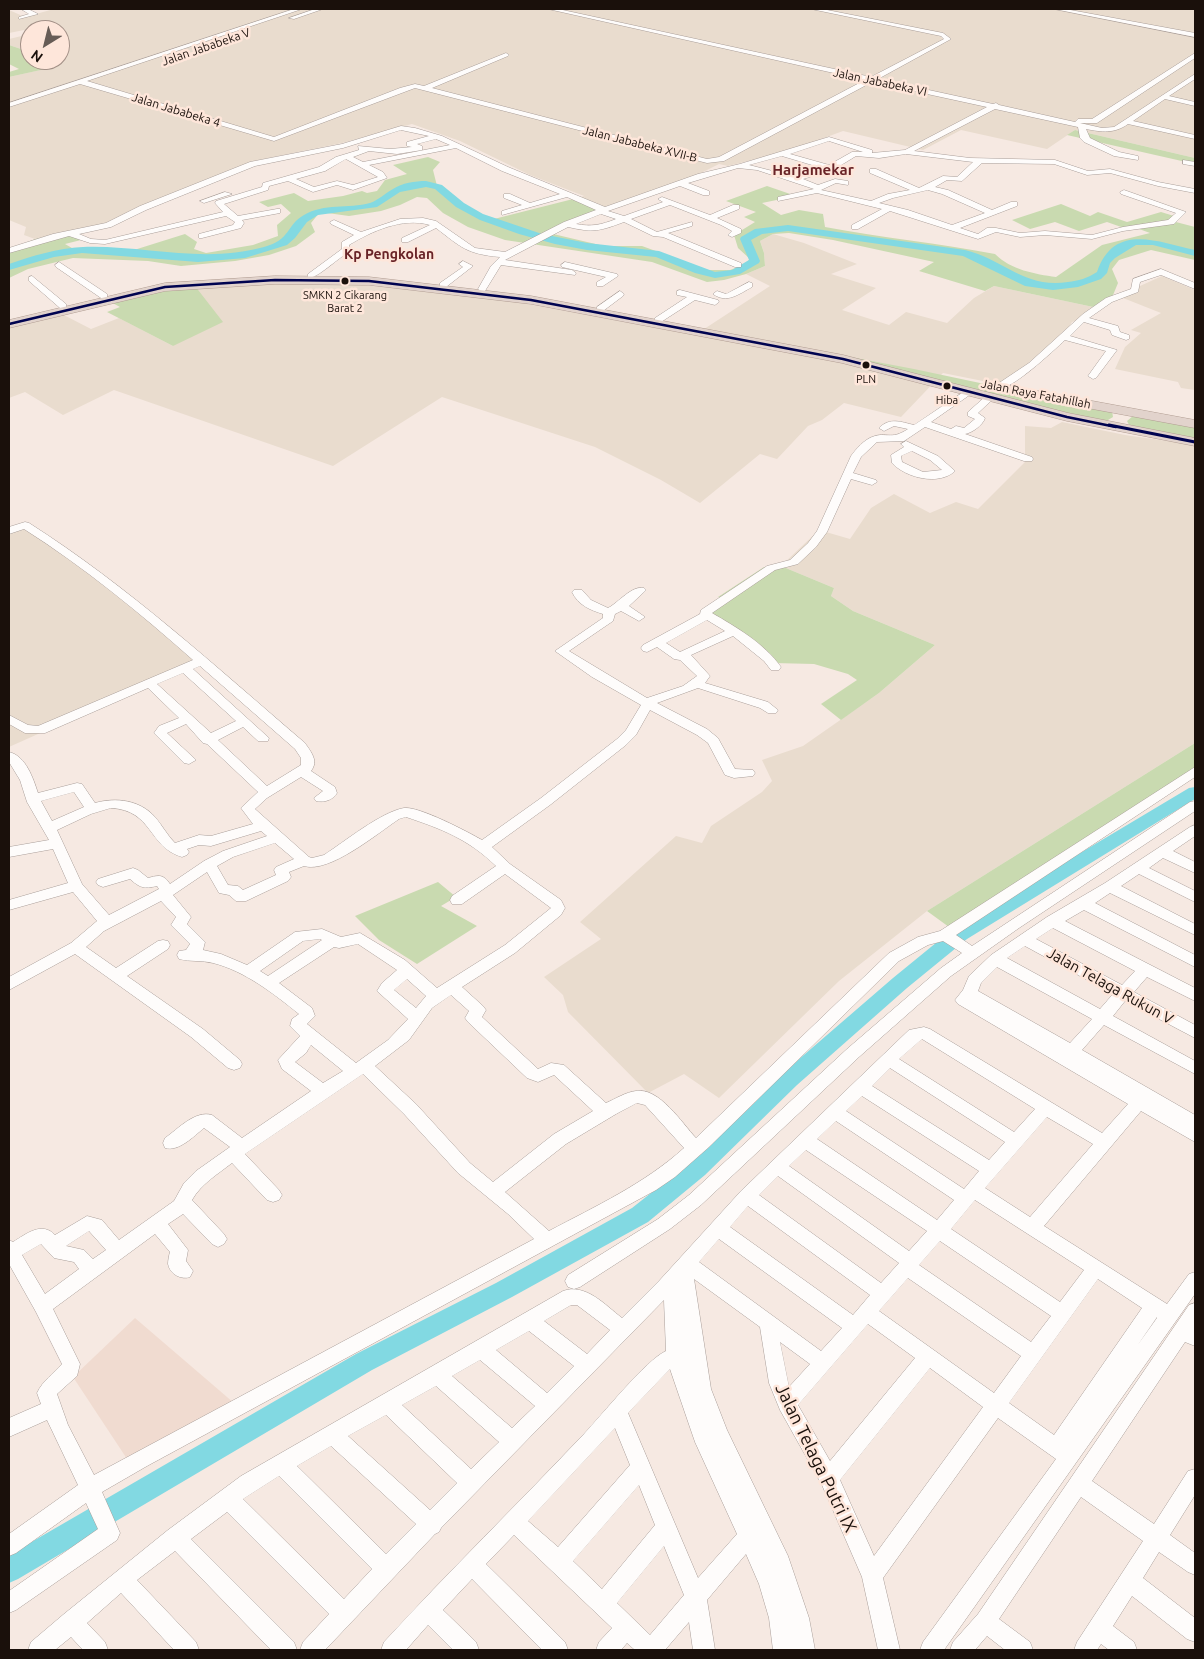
<!DOCTYPE html>
<html>
<head>
<meta charset="utf-8">
<style>
  body { margin:0 }
  #map { position:relative; width:1204px; height:1659px; overflow:hidden; background:#f6e9e2; font-family:Ubuntu,sans-serif }
  canvas { display:block }
  .frame { position:absolute; inset:0; border:10px solid #1a100b; pointer-events:none }
  .north { position:absolute; left:20px; top:20px; width:50px; height:50px; box-sizing:border-box; background:#fee6da; border:1px solid #a39087; border-radius:50%; rotate:216deg; font-size:14px; font-weight:700; line-height:20px; text-align:center; color:#1a100b }
  .north::after { content:''; display:block; margin:auto; width:18px; height:22px; background:#675c56; clip-path:polygon(50% 0,100% 100%,50% 72%,0 100%) }
</style>
</head>
<body>
<div id="map">
<canvas width="1204" height="1659"></canvas>
<div class="frame"></div>
<div class="north">N</div>
</div>
<script>
const ctx = document.querySelector('canvas').getContext('2d');
ctx.lineJoin = 'round';
function fillPath(path, color) { ctx.fillStyle = color; ctx.fill(path, 'evenodd'); }
function strokePath(path, color, width, dash) { ctx.strokeStyle = color; ctx.lineWidth = width; ctx.lineCap = dash ? 'butt' : 'round'; ctx.setLineDash(dash || []); ctx.stroke(path); }
function label(font, color, halo, rows, align = 'center') {
  ctx.font = font + ' Ubuntu,sans-serif'; ctx.lineWidth = 5; ctx.setLineDash([]); ctx.textBaseline = 'middle'; ctx.strokeStyle = halo; ctx.fillStyle = color; for (const [text, x, y, turn = 0] of rows) {
    ctx.save(); ctx.translate(x, y); ctx.rotate((+turn || 0) * Math.PI / 180); ctx.textAlign = isNaN(turn) ? turn : align; if (halo) ctx.strokeText(text, 0, 0); ctx.fillText(text, 0, 0); ctx.restore();
  }
}
fillPath(new Path2D(`
  M135 1318 241 1409 133 1468 73 1377Z`), '#f0dbd0');
fillPath(new Path2D(`
  M54 9H1195V158L1075 130 1047 149 961 130 923 150 843 131 789 151 728 166 719 164 693 177 605 208 581 197 584 196 530 175 460 141 412 124 342 143 254 161 101 225 35 239 24 235 26 227 9 220V77L58 66 46 60H60V30H43L46 29 39 27 9 33V10L25 17Z
  M30 34V52L9 45V39Z
  M773 234 804 243 857 264 831 274 876 288 842 310 889 325 906 312 947 323 974 298 994 286 1098 308 1084 318 1072 322 1062 338 1003 385 943 373 901 417 844 403 822 420 808 426 777 459 760 454 700 503 661 480 595 447 442 397 333 466 114 390 63 415 25 392 9 398V324L58 312 91 329 119 318 173 346 195 286 317 282 363 285 511 301 695 335 770 286 746 274 765 266 764 253 760 241Z
  M1162 276 1195 290V390L1181 388 1178 382 1115 369 1125 347 1141 333 1131 330 1161 313 1118 296Z
  M1062 422 1125 435 1195 445V743L927 911 839 981 719 1098 684 1074 648 1093 568 1012 563 995 544 977 601 939 580 922 676 836 702 843 711 826 762 792 772 781 762 760 803 746 879 693 935 645 853 611 831 596 834 588 781 566 819 530 850 539 871 508 894 494 930 513 956 502 978 509 1025 462V426L1051 428Z
  M23 525 28 527 201 661 9 747V531Z`), '#e9dcce');
fillPath(new Path2D(`
  M9 45 30 52V60H46L59 66 9 77V72L19 69 9 64Z
  M1075 130 1195 158V164L1067 135Z
  M428 157 440 162 433 170 437 186 449 193 460 205 490 220 581 197 605 208 549 233 604 246H642L708 270H730L743 265 750 259 738 248 734 235 755 222 744 217 756 212 726 201 767 186 796 196 762 203 781 215 799 210 823 214 825 227C882 238 939 243 995 254 1011 270 1035 274 1056 277L1102 245 1150 233 1131 226 1124 228 1107 222 1079 231 1055 222 1030 229 1012 220 1061 204 1090 216 1098 212 1127 222 1161 212 1174 216 1172 221 1195 227V260L1151 250 1119 260 1112 269 1118 283 1111 300 1098 308 994 286 985 291 919 271 934 262 833 240 789 233 773 234 760 241 764 253 765 266 746 274 724 280 707 282 652 262 505 240 468 227 443 213 427 198 417 197 400 205 381 211 349 216 320 212 311 223 315 232 296 246 269 255 235 261 181 266 148 261 73 258 28 269 9 278V250L35 239 68 232 81 240 65 244 72 248 101 247 134 250 185 234 197 242 194 249 206 253 253 245 278 236 277 225 291 213 281 204 268 207 259 202 294 193 308 201 343 196 362 191 367 193 377 191 385 180 407 174 393 165Z
  M195 286 223 322 173 346 107 312 120 307 109 301Z
  M718 332 914 369 1112 411 1113 417 1103 423Z
  M1146 415 1195 424V442C1181 439 1131 435 1127 421L1133 416Z
  M781 566 834 588 831 596 853 611 935 645 879 693 841 720 821 704 857 680 848 674 814 664 773 663 702 615 724 599 718 597 764 567Z
  M1195 743V771L949 927 927 911Z
  M438 882 456 897 441 906 477 926 417 964 379 940 355 916Z`), '#c9dab0');
fillPath(new Path2D(`
  M426 181 442 185 464 203 483 214 542 234 587 243 659 251 715 272 732 270 749 260 740 239 741 237 755 229 788 225 965 250C1003 259 1025 289 1068 282 1078 281 1088 278 1097 272 1114 222 1158 242 1195 250V256L1153 245H1136L1115 258 1110 263 1107 273 1101 279 1078 287 1053 290 1025 286 963 256 788 231 762 234 751 240 760 261 759 263 740 274 715 278 695 273 656 257 587 250 555 244 519 234 480 220 456 207 435 189 426 187 400 192 377 207 318 215 307 222 295 238 287 245 245 258 198 262 82 253 54 257 9 270V264C33 256 57 248 83 247 144 245 203 264 264 247 291 240 286 225 304 215 324 203 348 209 370 203 379 200 385 193 393 189 402 183 415 181 426 181Z
  M1195 787V799L967 939 907 988 797 1085 705 1175 648 1222 512 1297 372 1370 18 1579 9 1583V1555L356 1354 496 1283 632 1208 689 1163 783 1073 893 978 953 929 1189 788Z`), '#82d9e2');
const minor = new Path2D(`
  M21 9H28L38 14 19 19V17L29 14Z
  M294 9H302L87 81 274 137 400 88 415 84 424 86 506 53 509 55 508 56 432 88 707 159 719 157 865 80 548 9H558L871 77 944 39 941 36 811 9H822L943 33 951 39 878 79 993 104 996 103 999 105 1075 122 1078 119H1092L1195 53V58L1097 123H1080L1102 128 1114 127 1195 74V79L1169 96 1195 102V106L1165 99 1133 121 1195 135V139L1128 124C1114 134 1102 132 1086 129L1090 138 1119 152 1138 156V160L1114 156 1084 142 1080 138 1078 127 995 109 914 151 970 158 1055 160 1088 171 1110 169 1158 182 1195 189V193L1158 186 1110 173 1087 175 1054 164 982 163 962 181 947 180 935 187 948 190 992 210 1011 202H1017V206L960 228 978 234 987 228H996L1020 233 1045 231 1092 235 1123 227 1168 220 1176 213 1121 194 1120 192 1124 190 1186 212 1174 224 1123 231 1092 239 1045 235 1020 237 996 232 978 239 890 211 858 229H852V225L882 209 817 193 778 201V197L814 189 757 170 738 168 688 183 709 191V195H703L680 186 608 211 624 216 663 202 658 199 662 197 710 215 733 205H739V209L717 218 741 229V233L732 237 728 235 732 231 721 225 670 205 631 219 657 232 692 222V226L668 233 741 263V267H735L663 237 653 236 624 222C600 231 594 233 568 227L505 260 572 270 576 273 575 275 501 265 485 291 482 292 478 289 491 266 500 257C466 254 461 247 436 228L408 242H402V238L430 225C403 217 372 231 349 245V252C339 257 317 279 308 278V274L342 249V242L354 235 331 224 330 222 334 220 361 232 400 219 423 218 436 221 475 248 505 252 564 222 596 210 567 197 502 215V211L522 205 504 198V194H510L530 203 560 194 502 171 456 148 369 165 383 172 387 178 353 190 337 185 313 192 288 181 269 186 268 190 224 204 238 216 277 209H280V213L242 220 244 223 241 228 202 238H199V234L233 225 235 222 226 216 105 244 90 243 69 236 9 253V248L53 234 106 223 140 206 250 162 342 144 401 126 415 128 442 136 508 167 605 207 698 174 740 164 829 137 872 150V153L905 150 987 107 872 82 724 161 707 163 415 88 274 141 80 84 9 107V103ZM401 130 429 136 407 142V146L412 147 390 149 358 146 359 150 336 157 319 167 263 183 262 187 216 201 215 203 223 212 105 240 91 239 79 234 111 227 146 210 255 166 343 148ZM436 139 450 145 363 162 353 157 369 151 397 154 422 150V146L417 144ZM829 141 863 152H852L829 165 790 154ZM906 154 973 162 957 177 943 176 919 188 876 169H870V173L910 190 888 194 871 201 821 190 836 183 848 185V181L835 179 818 185 803 179 833 170 856 156 879 158ZM782 156 822 168 796 177 749 165ZM346 159 378 177 353 185 337 181 314 187 296 179 325 171ZM928 190 942 194 985 213 952 225 908 210 879 203 893 198ZM601 214 616 219C601 225 591 227 576 224Z
  M315 9H323L294 19 289 18Z
  M1054 9H1065L1195 33V37Z
  M1183 160 1195 162V166L1183 164Z
  M225 192 232 194 204 203 200 201Z
  M463 261 473 266 446 287H440V283L463 267 459 264Z
  M59 262 107 294V298H101L56 267 55 265Z
  M565 262 617 274 618 276 603 286H597V282L606 277 562 267 561 265Z
  M1161 269 1195 283V289L1161 275 1140 282 1138 292 1112 302 1089 318 1118 326 1120 332 1129 335V339L1126 340 1112 335 1110 330 1084 322 1070 336 1117 350 1096 378 1093 379 1088 376 1106 351 1065 340C1053 351 1010 392 996 389V385L1029 363 1083 314 1106 298 1131 289 1133 279Z
  M32 276 66 304V308H60L29 281V277Z
  M749 282 752 283V287C739 294 727 304 713 294L717 291 726 294Z
  M680 290 718 300 719 302 715 305 695 300 661 322H655V318L687 297 677 295V291Z
  M620 291 624 294 623 296 603 311H597V307Z
  M968 389 971 390V394L931 422 951 429 956 426 964 428 975 419 968 416V412L987 395H993V399L978 413 985 418C983 425 972 433 965 434L1032 457 1033 459 1032 461H1024L925 427 904 441 877 442 861 457 853 473 876 480 877 482 872 485 851 479 827 532 816 547 798 564 775 570 712 613C736 627 764 643 781 667L779 670H771L764 661 733 636 691 655 710 676 705 683 768 702 778 710 776 713H768L760 708 698 688 657 703 707 729 718 738 735 769 753 770 755 773 753 776 734 778 725 775 708 743 697 735 650 710 636 735 626 745 550 805 492 847 510 864 561 900 565 908 561 915 515 953 462 987 483 1006 486 1010 482 1017 538 1069 551 1063 564 1065 606 1103C615 1099 626 1092 636 1091 659 1087 682 1123 696 1138L889 953 918 937 940 931 1195 767V777L956 935 972 946 1190 802 1195 801V811L1019 928 951 976 859 1057 701 1205 670 1229 580 1287 574 1289 568 1287 565 1281 568 1275 658 1219 689 1195 847 1049 941 968 962 953 943 941 928 945 899 961 709 1147 675 1177 656 1190 147 1466 102 1492 120 1533 117 1540 16 1610 9 1613V1591L98 1529 86 1503 16 1553 9 1556V1534L78 1485 47 1420 9 1437V1418L41 1404 37 1393C43 1380 53 1375 62 1364L36 1312 9 1264V1240L13 1242C26 1234 42 1221 55 1235L87 1216 102 1220 119 1240 174 1201 184 1183 196 1171 230 1147 204 1128C194 1136 179 1152 165 1148L163 1143 165 1138C178 1129 195 1110 212 1115L242 1138 311 1091 282 1069 278 1060 300 1036 290 1026 292 1019 299 1014C274 994 245 971 213 963 202 960 190 962 179 959L177 955 179 951 186 950 190 944 171 925 176 917 161 901 104 931 86 947 116 968 158 941 163 940 168 941 170 945 168 949 127 976 203 1029 240 1060 242 1064 240 1068 234 1070 228 1068 191 1037 75 954 9 990V977L71 943 97 921 73 892 9 910V900L68 883 53 849 9 857V847L49 840 27 802 20 780 9 762V752C26 756 33 778 38 793L77 783 82 784 95 803C116 797 140 800 155 817 162 825 167 835 175 843L199 835 211 836 253 824 241 808 258 792 207 744 203 743 186 724 167 733 196 760 189 764 184 763 154 733 159 726 179 718 148 688 45 733H25L9 724V715L28 725 38 726 193 660C140 613 84 567 24 529L9 534V527L25 522 29 523C128 586 216 667 305 743 311 752 319 761 311 771L335 787 337 793C333 800 324 803 316 801L314 798 323 791 301 777 267 798 255 809 309 857 312 858 324 855C344 842 381 812 404 808 419 806 468 832 482 840L541 798 617 739 626 730 641 705 592 677 555 651 603 618V614C590 610 578 605 572 592L574 590H582L591 600 608 608C618 603 632 585 644 588L646 590 644 592 629 606 645 617 639 621 621 611 615 614 613 621 569 651 647 698 683 686 697 676 680 660 674 659 657 647 647 652 643 651 641 648 643 645 700 614 701 610 767 566 790 560 808 543 817 531 851 456C856 449 864 440 872 437 887 431 890 441 908 429L894 426 884 431 879 428C890 417 901 422 914 425ZM707 620 725 631 680 652 666 643ZM200 666 295 749 301 758V765L267 786 218 740 243 727 258 741H268L269 738 193 669ZM183 673 236 721 211 733 157 684ZM74 792 84 807 52 821 41 801ZM111 808C153 810 148 847 182 857L187 855 189 852 187 849 199 845 211 846 261 831 267 836 223 851 204 861 170 884C163 874 159 875 148 878L138 870 133 868 98 879 96 882 98 885 103 887 130 879C140 888 144 889 157 886L159 889 109 915 82 884 57 830 91 814ZM406 817C442 829 468 839 496 866L452 896 450 900 452 904H462L505 874 551 908 505 945 437 988 405 960 360 933 341 937 322 929 295 932 247 965 221 954 203 950 205 942 187 924 191 917 173 895 207 872 219 893 229 895 236 901H246L288 881 291 877 289 872 304 866C329 874 378 833 399 819ZM275 843 294 859 276 867 274 870 276 875 243 890 238 886 228 885 217 866 233 857ZM320 939 322 940 268 976 260 971 303 941ZM358 944 397 970 382 983 377 991 408 1019 388 1040 356 1063 307 1024 315 1016 312 1008 279 983 334 947 339 948ZM407 979 426 996 416 1008 394 990ZM451 995 469 1011 465 1018 468 1022 527 1078 538 1082 554 1075 593 1111 554 1134 493 1182 470 1163 416 1104 375 1066 409 1040 432 1008ZM311 1045 343 1071 323 1083 295 1062 306 1053ZM363 1074 404 1114 458 1173 508 1214 534 1239 94 1475 68 1425 57 1394 77 1376 80 1364 53 1309 155 1234 170 1252C169 1255 168 1261 168 1264 170 1275 182 1280 190 1277L193 1271 186 1261 188 1250 168 1224 183 1214 212 1244 218 1247 224 1244 227 1239 224 1234 192 1200C201 1184 218 1174 232 1163L267 1200 273 1202 279 1200 282 1195 279 1190 245 1154ZM637 1103 645 1105 684 1148C644 1184 596 1206 549 1231L505 1192 566 1144 616 1114ZM89 1231 106 1250 93 1259 84 1250 66 1246ZM41 1244 54 1258 74 1262 79 1269 45 1294 22 1255Z
  M906 441 938 456 955 471C939 486 906 478 892 463L891 455 904 447 901 444ZM912 451 930 460 942 470 923 472 902 462 901 456Z
  M1195 825V836L1173 851 1195 862V873L1163 858 1149 868 1195 891V902L1139 874 1121 886 1195 924V935L1110 893 1095 903 1195 955V967L1084 910 1065 921 1195 988V1001L1147 977 1134 992 1195 1025V1038L1125 1001 1113 1016 1195 1061V1074L1104 1025 1082 1050 1195 1115V1142L1141 1111 1044 1226 1167 1304 1189 1274 1195 1272V1294L944 1650H920L923 1642 1056 1459 998 1418 883 1578 900 1650H878L862 1577 822 1485 780 1410 769 1383 760 1327 694 1279 711 1389 727 1430 788 1556 809 1618 815 1650H773L769 1618 759 1584 746 1554 707 1600 715 1650H693L689 1622 665 1650H635L627 1643 621 1650H596L599 1642 612 1628 514 1535 486 1564 565 1642 568 1650H542L472 1579 443 1610 476 1642 479 1650H453L428 1625 406 1650H381L384 1642C449 1571 518 1504 584 1434 601 1416 647 1359 666 1351L664 1300 441 1528 439 1532 435 1534 325 1650H300L303 1642 329 1614 227 1512 191 1539 294 1642 297 1650H271L175 1551 137 1580 196 1642 199 1650H174L121 1593 87 1623 105 1642 108 1650H83L71 1637 55 1650H28L31 1642 64 1614 168 1530 241 1476 563 1291C586 1283 605 1305 622 1318L659 1281 741 1191 909 1030 924 1027 930 1029 1102 1133 1128 1104 958 1004 955 1000 963 990 969 976 991 955 1047 917 1105 883 1190 827ZM1053 928 1135 971 1122 985 1036 939ZM1025 946 1113 994 1100 1009 1007 958ZM997 967 1092 1019 1070 1043 978 991 981 983ZM922 1039 1035 1109 1014 1132 899 1059ZM890 1068 1005 1142 989 1160 872 1086ZM862 1096 979 1171 964 1189 846 1111ZM1047 1117 1093 1144 1030 1217 985 1188ZM836 1121 954 1200 937 1220 817 1139ZM806 1150 927 1231 909 1251 789 1166ZM778 1176 899 1263 881 1283 759 1195ZM975 1200 1084 1270 1060 1302 951 1229ZM748 1206 870 1295 853 1315 730 1227ZM719 1239 842 1328 821 1351 699 1262ZM940 1241 1051 1316 1031 1342 919 1265ZM908 1278 1021 1356 994 1393 879 1311ZM1098 1279 1142 1308 1054 1435 1009 1403ZM571 1305H577L610 1330 587 1354 544 1321ZM1157 1317V1318L1137 1346ZM868 1324 915 1358 830 1461 798 1405ZM529 1331 574 1366 547 1393 496 1350ZM780 1342 810 1364 789 1387ZM480 1360 535 1406 512 1428 452 1376ZM930 1368 983 1407 874 1556 840 1480ZM670 1369 695 1442 737 1534 698 1578 628 1413ZM436 1386 499 1442 471 1469 402 1405ZM386 1415 457 1483 430 1510 348 1436ZM615 1428 630 1465 558 1547 528 1521ZM331 1446 416 1524 386 1554 297 1466ZM279 1476 372 1569 344 1599 243 1499ZM639 1485 655 1525 602 1589 573 1561ZM664 1546 684 1595 650 1635 617 1603Z
  M1195 1303V1346L1185 1342 1092 1481 1154 1524 1188 1471 1195 1469V1495L1170 1535 1195 1553V1575L1188 1572 1159 1552 1143 1578 1195 1618V1642L1187 1639 1132 1596 1113 1626 1134 1642 1137 1650H1109L1101 1644 1097 1650H1074L1077 1642 1143 1541 1081 1497 999 1619 1030 1642 1033 1650H1005L987 1636 975 1650H950L953 1642 978 1614 1189 1305Z`);
const highway = new Path2D(`
  M275 276 369 277 531 296 843 355 1068 413 1195 438V446L1067 421 842 363 531 304 369 285 275 284 165 291 9 328V320L165 283Z
  M1006 385 1195 420V428L1001 392 999 389Z`);
strokePath(minor, '#a99e99', 1);
strokePath(highway, '#b19d92', 1);
fillPath(minor, '#fefcfb');
fillPath(highway, '#e2d3cc');
strokePath(new Path2D(`
  M9 324 165 287 275 280 369 281 531 300 843 359 1067 417 1116 427`), '#000350', 2.5);
strokePath(new Path2D(`
  M1109 425 1195 442`), '#000350', 3);
for (const [x, y, r, color] of [
  [345,281,4.5,"#1a100b"],
  [866,365,4.5,"#1a100b"],
  [947,386,4.5,"#1a100b"]
]) { const dot = new Path2D(); dot.arc(x, y, r, 0, 2 * Math.PI); ctx.fillStyle = color; ctx.fill(dot); strokePath(dot, '#fee6da', 2); }
label('11px', '#1a100b', '#fee6da', [
  ["SMKN 2 Cikarang",345,295],
  ["Barat 2",345,308],
  ["PLN",866,379],
  ["Hiba",947,400]
]);
label('12px', '#1a100b', '#fee6da', [
  ["Jalan Jababeka V",206,47,-19],
  ["Jalan Jababeka VI",880,82,12],
  ["Jalan Jababeka 4",176,110,17],
  ["Jalan Jababeka XVII-B",640,144,14],
  ["Jalan Raya Fatahillah",1036,394,11]
]);
label('bold 14px', '#692327', '#fee6da', [
  ["Kp Pengkolan",389,254]
]);
label('bold 15px', '#692327', '#fee6da', [
  ["Harjamekar",813,170]
]);
label('15px', '#1a100b', '#fee6da', [
  ["Jalan Telaga Rukun V",1110,986,29]
]);
label('18px', '#1a100b', '#fee6da', [
  ["Jalan Telaga Putri IX",816,1458,64]
]);
</script>
</body>
</html>
